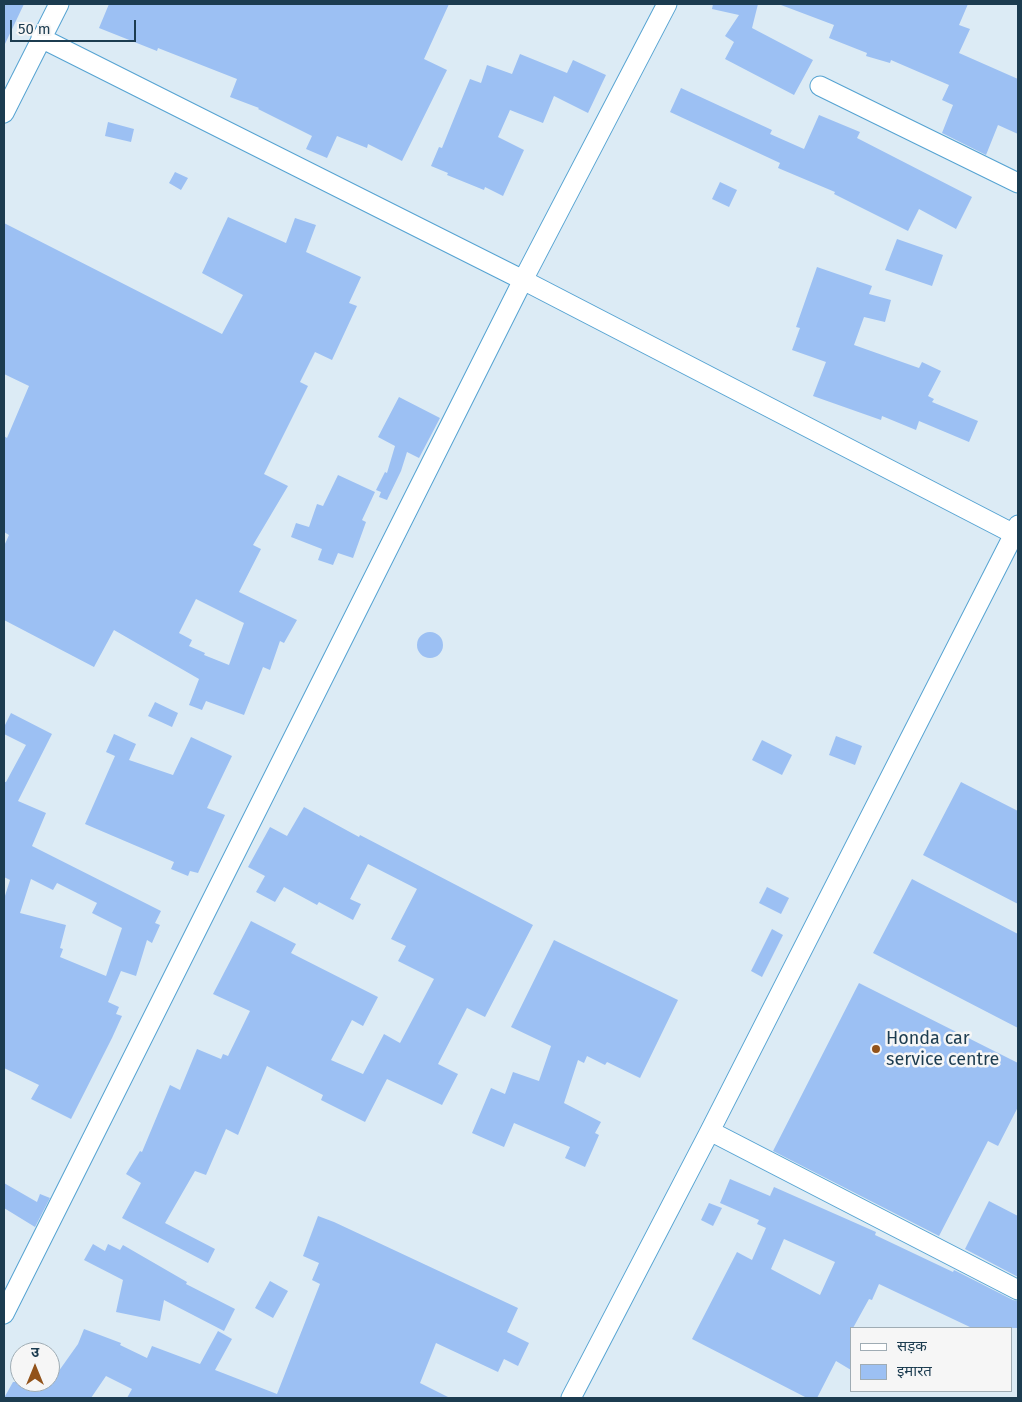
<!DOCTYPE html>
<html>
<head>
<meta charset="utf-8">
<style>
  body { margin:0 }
  #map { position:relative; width:1022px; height:1402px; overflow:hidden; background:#dcebf5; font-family:"Fira Sans","Noto Sans Devanagari",sans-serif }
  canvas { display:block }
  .frame { position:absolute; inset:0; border:5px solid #1c3c50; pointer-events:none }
  .legend { position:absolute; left:850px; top:1327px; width:162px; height:65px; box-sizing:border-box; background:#f6f6f6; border:1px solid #9facb4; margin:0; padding:6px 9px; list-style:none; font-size:15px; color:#1c3c50 }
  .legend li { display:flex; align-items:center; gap:10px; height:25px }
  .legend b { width:25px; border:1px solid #9facb4 }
  .north { position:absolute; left:10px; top:1342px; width:50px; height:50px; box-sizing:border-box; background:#f6f6f6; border:1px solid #9facb4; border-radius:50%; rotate:0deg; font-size:14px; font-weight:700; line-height:20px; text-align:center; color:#1c3c50 }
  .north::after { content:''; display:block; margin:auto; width:18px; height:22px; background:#92531b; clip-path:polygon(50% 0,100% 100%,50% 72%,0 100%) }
  .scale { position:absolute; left:10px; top:20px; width:126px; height:22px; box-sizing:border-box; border:2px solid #1c3c50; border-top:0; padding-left:6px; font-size:15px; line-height:18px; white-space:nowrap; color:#1c3c50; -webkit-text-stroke:4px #f6f6f6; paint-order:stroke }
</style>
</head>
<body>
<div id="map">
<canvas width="1022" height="1402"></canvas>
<div class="frame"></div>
<ul class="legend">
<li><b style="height:6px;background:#fff"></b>सड़क</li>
<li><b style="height:14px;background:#9cc0f3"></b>इमारत</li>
</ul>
<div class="north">उ</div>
<div class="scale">50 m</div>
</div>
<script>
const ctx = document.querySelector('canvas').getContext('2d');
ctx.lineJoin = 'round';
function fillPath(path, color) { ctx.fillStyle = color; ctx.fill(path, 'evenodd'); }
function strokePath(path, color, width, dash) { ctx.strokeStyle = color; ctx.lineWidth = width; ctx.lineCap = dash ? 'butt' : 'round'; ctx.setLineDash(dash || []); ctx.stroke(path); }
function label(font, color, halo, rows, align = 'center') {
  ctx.font = font + ' "Fira Sans",sans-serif'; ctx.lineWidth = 5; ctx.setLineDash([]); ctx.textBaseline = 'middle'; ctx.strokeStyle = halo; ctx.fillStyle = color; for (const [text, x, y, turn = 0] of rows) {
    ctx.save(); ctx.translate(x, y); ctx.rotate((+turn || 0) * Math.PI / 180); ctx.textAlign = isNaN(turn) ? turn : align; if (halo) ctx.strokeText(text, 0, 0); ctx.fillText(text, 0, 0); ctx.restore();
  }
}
fillPath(new Path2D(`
  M4 4H24L4 46Z
  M109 4H449L424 59 447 70 402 161 368 144 367 148 337 136 327 158 306 149 312 136 258 109 259 108 230 97 237 79 158 48 157 51 99 28Z
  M713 4H758L752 28 813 60 794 95 725 59 734 42 725 36 739 15 712 9Z
  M781 4H968L959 25 970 29 959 53 1018 79V134L998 125 986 155 942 133 953 105 942 100 949 85 891 60 890 63 866 56 867 53 829 38 834 25 781 5Z
  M520 54 567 73 573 60 606 75 588 113 554 96 543 123 510 110 498 137 524 150 503 196 485 187 484 190 447 175 448 173 431 166 439 147 442 148 470 79 481 83 487 65 512 74Z
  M681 88 772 130 770 134 804 149 819 115 860 132 857 138 972 197 956 229 919 209 908 231 834 194 835 192 778 168 780 163 670 112Z
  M108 122 134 129 131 142 105 136Z
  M175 172 188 178 181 190 169 183Z
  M720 182 737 190 729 207 712 199Z
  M228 217 286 243 295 218 316 225 306 252 361 277 349 303 357 306 332 360 315 352 300 382 308 386 264 474 288 486 253 545 261 549 239 592 297 620 284 643 280 641 270 670 263 667 244 715 206 701 202 710 189 705 199 679 114 630 94 667 4 620V546L9 535 4 532V436L7 438 29 386 4 374V223L222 334 243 295 202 273ZM196 599 244 623 229 665 204 655 205 653 189 646 192 640 179 633Z
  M897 239 943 255 932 286 885 270Z
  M817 267 872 286 869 294 891 300 885 322 864 317 854 345 919 368 922 362 941 371 928 396 934 399 932 402 978 421 969 442 919 421 916 430 882 416 881 420 813 396 826 362 792 350 800 328 796 327Z
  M399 397 440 418 419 458 407 452 401 471 387 500 379 497 381 492 376 490 385 472 387 473 395 446 378 437Z
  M338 475 375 492 362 520 366 522 353 558 338 553 333 565 318 560 322 549 291 537 296 523 309 527 317 504 323 506Z
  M417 645a13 13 0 1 1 26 0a13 13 0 1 1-26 0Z
  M155 702 178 713 172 727 148 716Z
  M11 713 52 734 18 801 46 813 32 846 161 911 155 923 160 925 152 943 147 940 136 976 121 971 108 1002 119 1007 116 1014 122 1016 112 1038 71 1119 31 1099 39 1085 4 1068V899L10 880 4 877V782H6L26 745 4 734V727ZM31 879 53 890 57 883 97 903 92 913 122 928 106 976 60 957 63 949 60 948 66 925 20 913Z
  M114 734 136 744 129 760 173 775 191 737 232 756 207 808 225 815 198 873 190 871 188 876 171 869 174 862 85 824 115 756 106 752Z
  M836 736 862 746 855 765 829 755Z
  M762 740 792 755 782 775 752 760Z
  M961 782 1018 811V904L923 855Z
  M304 807 359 837 360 835 533 925 485 1017 467 1008 438 1064 458 1074 442 1105 387 1079 365 1122 321 1100 323 1095 267 1066 238 1135 226 1129 206 1175 195 1171 165 1223 215 1249 208 1263 122 1218 141 1183 126 1174 140 1151 142 1152 170 1085 180 1090 197 1049 221 1059 223 1054 228 1056 250 1011 213 994 251 921 296 944 291 953 378 997 363 1026 352 1020 331 1060 363 1074 384 1034 400 1043 434 979 398 961 406 946 391 939 417 889 368 864 350 899 361 904 353 920 319 902 317 905 284 887 275 902 256 892 265 876 248 867 270 827 287 836Z
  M912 879 1018 934V1028L873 953Z
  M767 887 789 898 781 914 759 903Z
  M772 929 783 935 762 977 751 971Z
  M554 940 678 1000 640 1078 607 1062 605 1065 587 1056 584 1063 578 1060 564 1103 601 1122 595 1133 599 1135 585 1167 565 1158 570 1147 514 1123 504 1147 472 1133 491 1088 505 1094 513 1072 539 1081 551 1046 511 1027Z
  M859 983 1018 1063V1107L998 1146 988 1141 939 1236 773 1151Z
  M730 1179 770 1196 774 1187 876 1232 875 1235 953 1272 954 1270 1013 1300 1018 1301V1328H972L879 1284 872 1300 869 1299 853 1328H851V1370L836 1361 817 1398H807L692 1339 737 1252 752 1260 766 1228 757 1224 759 1220 720 1203ZM784 1239 835 1262 820 1295 771 1269Z
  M4 1183 37 1202 40 1194 50 1198 35 1227 4 1208Z
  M989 1201 1018 1216V1277L965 1249Z
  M709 1203 722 1208 713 1226 701 1220Z
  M318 1216 334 1222 518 1308 507 1332 529 1343 518 1366 504 1359 498 1372 436 1343 420 1383 450 1398H127L132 1389 106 1376 91 1398H4L13 1382H51L78 1344 84 1329 121 1343 120 1345 147 1358 152 1346 200 1364 218 1331 232 1339 215 1370 277 1394 320 1284 312 1280 319 1263 303 1256Z
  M93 1244 105 1251 108 1244 120 1250 123 1245 187 1282 186 1284 235 1309 224 1331 164 1300 160 1321 116 1312 123 1280 84 1260Z
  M270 1281 288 1291 273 1318 255 1308Z`), '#9cc0f3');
const minor = new Path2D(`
  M667 4 523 280 1014 534 1018 525
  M820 86 1018 183
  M4 113 59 4
  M710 1131 1018 1290
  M4 1314 523 280 41 38
  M571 1398 710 1131 1014 534 1018 536`);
strokePath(minor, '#55a3d2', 21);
strokePath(minor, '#fff', 19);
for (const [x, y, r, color] of [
  [876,1049,5,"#92531b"]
]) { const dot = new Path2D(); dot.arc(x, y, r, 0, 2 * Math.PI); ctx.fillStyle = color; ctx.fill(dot); strokePath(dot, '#f6f6f6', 2); }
label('18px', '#1c3c50', '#f6f6f6', [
  ["Honda car",886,1039],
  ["service centre",886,1060]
], 'left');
</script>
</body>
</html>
